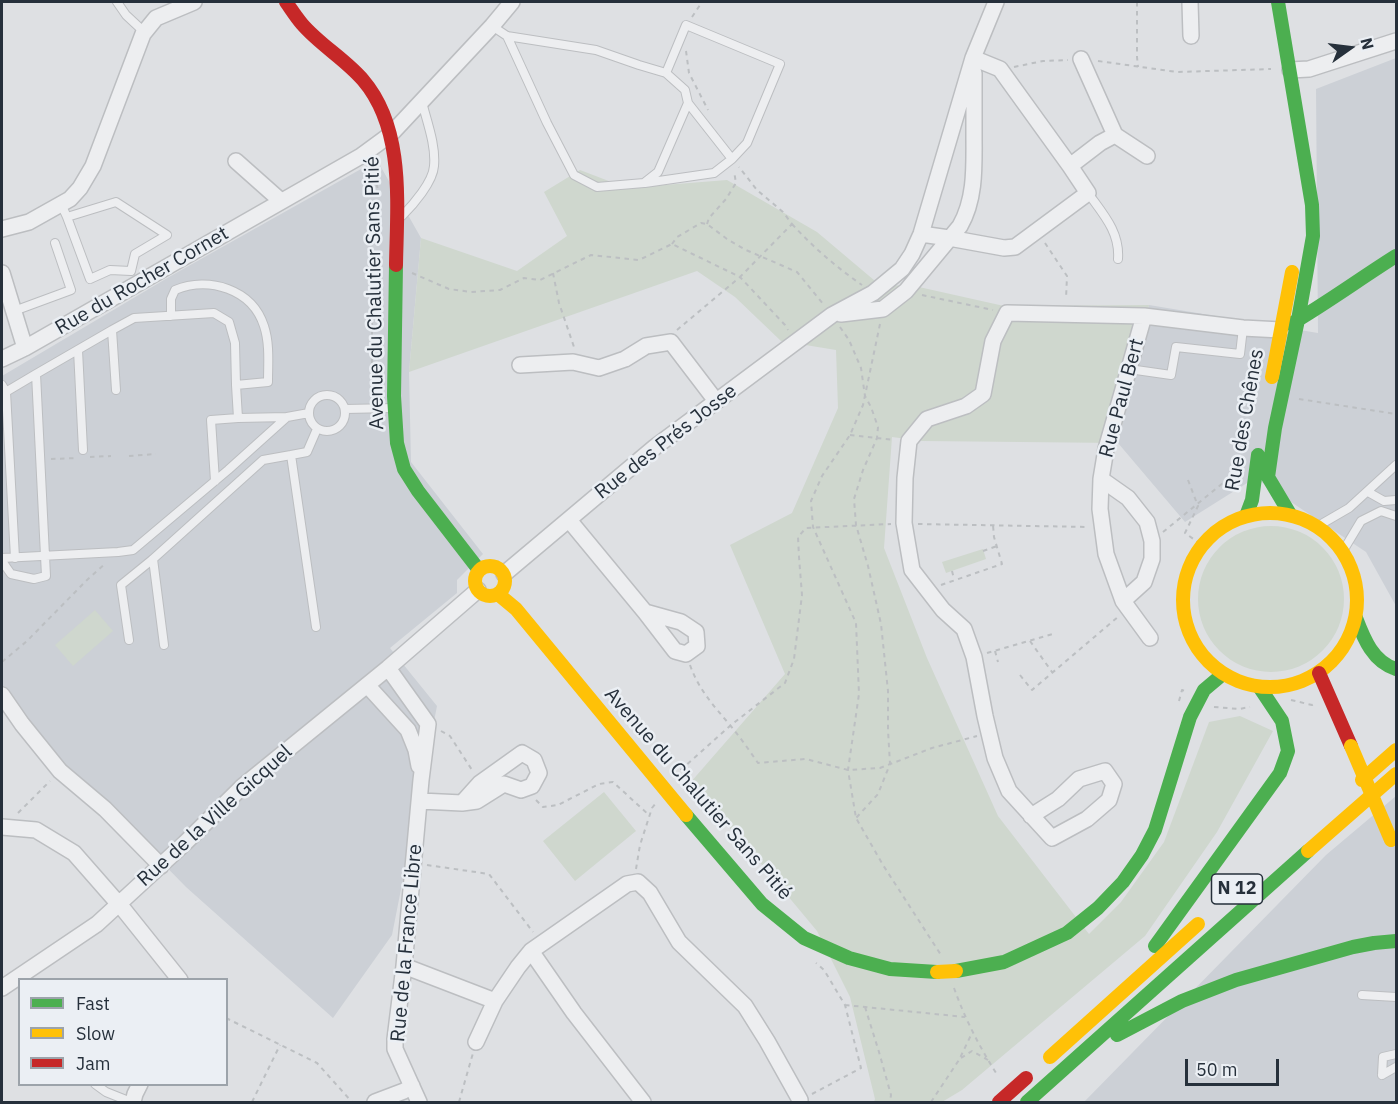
<!DOCTYPE html>
<html>
<head>
<meta charset="utf-8">
<style>
  body { margin:0 }
  #map { position:relative; width:1398px; height:1104px; overflow:hidden; background:#dee0e3; font-family:"IBM Plex Sans",sans-serif }
  canvas { display:block }
  .frame { position:absolute; inset:0; border:3px solid #26303b; pointer-events:none }
  .legend { position:absolute; left:18px; top:978px; width:210px; height:108px; box-sizing:border-box; background:#ebeff4; border:2px solid #9ca3aa; margin:0; padding:8px 10px; list-style:none; font-size:18px; color:#26303b }
  .legend li { display:flex; align-items:center; gap:12px; height:30px }
  .legend b { width:30px; border:2px solid #9ca3aa }
  .north { position:absolute; left:1320px; top:18px; width:60px; height:60px; -webkit-text-stroke:4px #ebeff4; paint-order:stroke; rotate:76deg; font-size:16px; font-weight:700; line-height:24px; text-align:center; color:#26303b }
  .north::after { content:''; display:block; margin:auto; width:21px; height:27px; background:#26303b; clip-path:polygon(50% 0,100% 100%,50% 72%,0 100%) }
  .scale { position:absolute; left:1185px; top:1059px; width:94px; height:27px; box-sizing:border-box; border:3px solid #26303b; border-top:0; padding-left:8px; font-size:18px; line-height:21px; white-space:nowrap; color:#26303b; -webkit-text-stroke:4px #ebeff4; paint-order:stroke }
</style>
</head>
<body>
<div id="map">
<canvas width="1398" height="1104"></canvas>
<div class="frame"></div>
<ul class="legend">
<li><b style="height:8px;background:#4caf50"></b>Fast</li>
<li><b style="height:8px;background:#ffc107"></b>Slow</li>
<li><b style="height:8px;background:#c62828"></b>Jam</li>
</ul>
<div class="north">N</div>
<div class="scale">50 m</div>
</div>
<script>
const ctx = document.querySelector('canvas').getContext('2d');
ctx.lineJoin = 'round';
function fillPath(path, color) { ctx.fillStyle = color; ctx.fill(path, 'evenodd'); }
function strokePath(path, color, width, dash) { ctx.strokeStyle = color; ctx.lineWidth = width; ctx.lineCap = dash ? 'butt' : 'round'; ctx.setLineDash(dash || []); ctx.stroke(path); }
function label(font, color, halo, rows, align = 'center') {
  ctx.font = font + ' "IBM Plex Sans",sans-serif'; ctx.lineWidth = 5; ctx.setLineDash([]); ctx.textBaseline = 'middle'; ctx.strokeStyle = halo; ctx.fillStyle = color; for (const [text, x, y, turn = 0] of rows) {
    ctx.save(); ctx.translate(x, y); ctx.rotate((+turn || 0) * Math.PI / 180); ctx.textAlign = isNaN(turn) ? turn : align; if (halo) ctx.strokeText(text, 0, 0); ctx.fillText(text, 0, 0); ctx.restore();
  }
}
fillPath(new Path2D(`
  M1396 58V606L1366 552 1255 478 1185 522 1118 443 1149 305 1318 333 1316 89Z
  M377 160 421 238 409 372 411 462 483 554 457 580V593L390 648 437 706 392 935 333 1018 186 887 86 785 52 753 2 692V376L169 277Z
  M1396 796V1102H1084L1326 855Z`), '#ccd0d6');
fillPath(new Path2D(`
  M580 170 627 188 727 180 817 232 881 286 910 285 1004 306 1149 305 1118 443 922 441 892 437 884 548 927 658 998 816 1089 934 1121 902 1164 842 1209 722 1240 716 1273 731 1217 832 1145 936 962 1090 942 1102H874L875 1099 850 997 817 931 752 853 690 783 785 674 730 545 792 513 838 408 836 350 781 341 735 297 697 271 409 372 421 238 517 271 567 236 544 192Z
  M1198 599a73 73 0 1 1 146 0a73 73 0 1 1-146 0Z
  M983 549 986 559 946 573 942 562Z
  M95 610 113 631 73 666 55 645Z
  M604 792 636 831 575 881 543 841Z`), '#cfd7ce');
const lane = new Path2D(`
  M117 2 126 15 141 29 143 34
  M492 26 507 36 596 50 639 65 666 73 685 90 688 103 658 172 644 183 597 187 574 175 547 123 507 36
  M666 73 686 25 780 64 747 143 732 159
  M645 183 714 173 732 159 688 103
  M1088 193C1103 214 1120 232 1118 259
  M61 204 67 217 116 202 167 235 135 254 131 271 110 270 90 279 67 217
  M402 216C413 205 433 182 434 166 436 145 427 122 422 102
  M14 311 71 290 55 243
  M78 350 83 450
  M1129 369 1171 375 1176 347 1240 354 1243 328
  M2 385 6 392 15 558
  M116 390 112 330 134 318 214 313 229 322 235 343 236 385 268 382C268 364 270 344 264 326 252 289 209 276 175 290L171 299V316
  M4 393 36 374
  M309 413a18 18 0 1 1 36 0a18 18 0 1 1-36 0Z
  M345 409 394 408
  M238 418 287 417
  M291 455 307 452 317 429
  M215 481 211 420 238 418 236 385
  M1368 492 1384 501 1396 500
  M1318 526 1349 508 1396 465
  M1343 551 1361 521 1381 511 1396 516
  M2 558 118 552 133 550 228 470 287 417 309 413
  M153 559 164 645
  M2 561 11 574 34 579 46 576 36 374 112 330
  M129 640 121 585 153 559 263 460 291 455 316 627
  M1362 995 1396 997
  M1382 1075 1383 1057 1396 1054
  M1382 1075 1396 1067
  M95 1084 106 1092 131 1102`);
const street = new Path2D(`
  M1190 2 1191 36
  M1081 59 1115 135
  M1290 70 1309 69 1396 41
  M236 161 281 201
  M1070 166 1100 143 1115 135 1147 156
  M2 229 29 222 70 199 80 188 93 166 143 34 156 18 194 2
  M921 234 949 238 1004 248 1015 247 1088 193 1070 166 1000 69 973 58
  M2 273 25 348
  M841 314 883 309 906 291 960 226C976 198 974 165 974 134 974 114 974 94 974 73
  M1144 316 1106 449 1101 479 1100 509 1106 554 1123 601 1150 638
  M2 359 25 348 361 156 391 134 492 26 512 2
  M520 365 573 362 599 368 625 359 646 346 671 342 716 401
  M1101 479 1128 498 1147 522 1152 541V559L1144 582 1123 601
  M569 520 645 612 675 651 686 654 697 646 696 632 681 622 645 612
  M504 574 655 447 832 315 873 293 902 269 912 254 921 234 973 58 996 2
  M388 668 428 724 421 780 404 966 395 1039V1049L419 1102
  M367 685 408 730 416 750 419 766
  M2 695 22 724 60 771 105 809 161 866
  M420 801 462 803 480 783 522 753 534 760 539 773 532 786 521 790 504 784 477 801 462 803
  M1031 816 1058 799 1079 779 1105 771 1114 784 1109 800 1087 819 1052 838 1009 791 995 758 985 716 974 657 964 629 943 610 912 570 904 523 905 478 909 441 927 419 966 406 983 394 993 341 1007 313 1144 316 1243 328 1281 330
  M2 827 36 830 74 853 124 910 180 980
  M531 951 574 1013 643 1102
  M404 966 495 1001 476 1042
  M2 988 97 924 185 843 243 786 388 668 478 590
  M495 1001 518 967 531 951 627 884 638 882 650 893 679 942 745 1006 767 1041 800 1100V1102
  M133 1102 135 1094 140 1084
  M375 1102 404 1091 412 1086`);
strokePath(lane, '#bcbec1', 10);
strokePath(street, '#bcbec1', 18);
strokePath(new Path2D(`
  M1137 2V57L1138 67
  M692 17 702 2
  M686 51 689 73 708 110
  M1098 61 1177 72 1271 69
  M1014 67 1043 61 1068 60
  M368 168 375 179 379 193
  M707 224 709 218 726 199 736 183 734 171
  M792 224C813 247 836 267 862 285
  M1045 243 1067 276 1066 299
  M672 244 677 237 701 223 707 224 727 239 746 250 797 272 824 305
  M412 273 449 289 471 292 500 290 524 278 540 280 591 255 639 260 672 244 740 277 792 224 783 212 757 190 739 167
  M553 273 559 303 574 347
  M922 295 993 310
  M880 324 863 405 850 435 822 476 811 501 813 527 856 623 859 694 848 770 856 818 883 865 941 955
  M840 327 849 340 861 368 865 396 871 407 878 427 877 438 863 470 854 499 856 525 868 566 881 624 888 691V730L890 764 878 794 856 818
  M677 330 740 277 785 325 788 330
  M372 399V279L378 247
  M1299 399 1396 414
  M850 435 894 440
  M129 456 156 454
  M90 457 111 456
  M51 459 78 458
  M1188 480 1198 506 1185 533 1202 545
  M918 524 1089 527
  M1163 532 1240 469
  M983 551 997 546
  M952 571 954 579
  M941 585 1002 564 994 537 993 525
  M1030 641 1052 672
  M995 651 998 662
  M987 653 1053 634
  M2 662 27 641 87 580 106 563
  M690 665C699 690 713 705 730 725 740 737 749 750 758 763L806 759 848 770 880 768 932 748 977 736
  M1020 675 1032 690 1119 616
  M1291 700 1312 705 1314 704
  M1179 701 1182 690 1185 691
  M1214 707 1239 709 1250 707
  M441 731 450 736 472 770
  M674 776 731 725 785 683 794 659 802 595 799 557 798 537 806 528 891 524
  M536 800 543 807 558 805 599 784 613 782 650 816
  M18 813 50 781
  M427 865 489 874 533 932
  M636 869 640 845 652 808 656 803
  M954 988C965 1019 980 1048 998 1076
  M845 1005 965 1017
  M865 1007 879 1052 891 1095 890 1102
  M226 1018 317 1063 352 1102
  M961 1058 972 1051 988 1060
  M812 1094 861 1068 845 1005 824 970 816 963
  M252 1102 280 1045
  M459 1102 473 1053
  M931 1102 959 1060 972 1033`), '#bcbfc2', 2, [4.5, 4.5]);
strokePath(lane, '#edeef0', 8);
strokePath(street, '#edeef0', 15);
strokePath(new Path2D(`
  M1278 2 1312 205 1313 236 1298 320 1275 428 1268 477 1290 514
  M396 265 394 396 397 443 404 469 418 491 479 570
  M1291 324C1327 303 1361 278 1396 256
  M1246 516 1252 500 1258 455
  M1356 618C1364 639 1373 662 1396 669
  M686 815 762 904 804 938 849 958 890 969 937 972
  M1155 946 1280 773 1288 751 1282 721 1260 688
  M956 971 1004 962 1067 933 1098 908 1123 882 1142 855 1155 830 1190 717 1204 690 1223 674
  M1117 1035 1182 1001 1236 980 1353 947 1374 943 1396 941
  M1027 1102 1308 851`), '#4caf50', 14);
strokePath(new Path2D(`
  M1272 377 1292 272
  M1183 600a87 87 0 1 1 174 0a87 87 0 1 1-174 0Z
  M475 581a15 15 0 1 1 30 0a15 15 0 1 1-30 0Z
  M498 594 516 609 686 815
  M1362 780 1396 750
  M1308 851 1396 774
  M1050 1057 1198 924`), '#ffc107', 14);
strokePath(new Path2D(`
  M286 2C291 9 296 17 302 24 320 45 345 59 363 80 405 129 397 205 396 265
  M1319 673 1351 746`), '#c62828', 14);
strokePath(new Path2D(`
  M1351 746 1391 840
  M937 972 956 971`), '#ffc107', 14);
strokePath(new Path2D(`
  M999 1102 1026 1078`), '#c62828', 14);
for (const [x, y, w] of [
  [1237,889,51]
]) { const box = new Path2D(); box.roundRect(x - w / 2, y - 15, w, 30, 4.5); ctx.fillStyle = '#ebeff4'; ctx.fill(box); strokePath(box, '#26303b', 1.5); }
label('bold 18px', '#26303b', null, [
  ["N 12",1237,889]
]);
label('20px', '#26303b', '#ebeff4', [
  ["Rue du Rocher Cornet",142,281,-30],
  ["Avenue du Chalutier Sans Pitié",375,293,-91],
  ["Rue Paul Bert",1122,398,-75],
  ["Rue des Chênes",1245,420,-80],
  ["Rue des Prés Josse",666,442,-38],
  ["Avenue du Chalutier Sans Pitié",698,794,49],
  ["Rue de la Ville Gicquel",215,816,-42],
  ["Rue de la France Libre",407,943,-85]
]);
</script>
</body>
</html>
